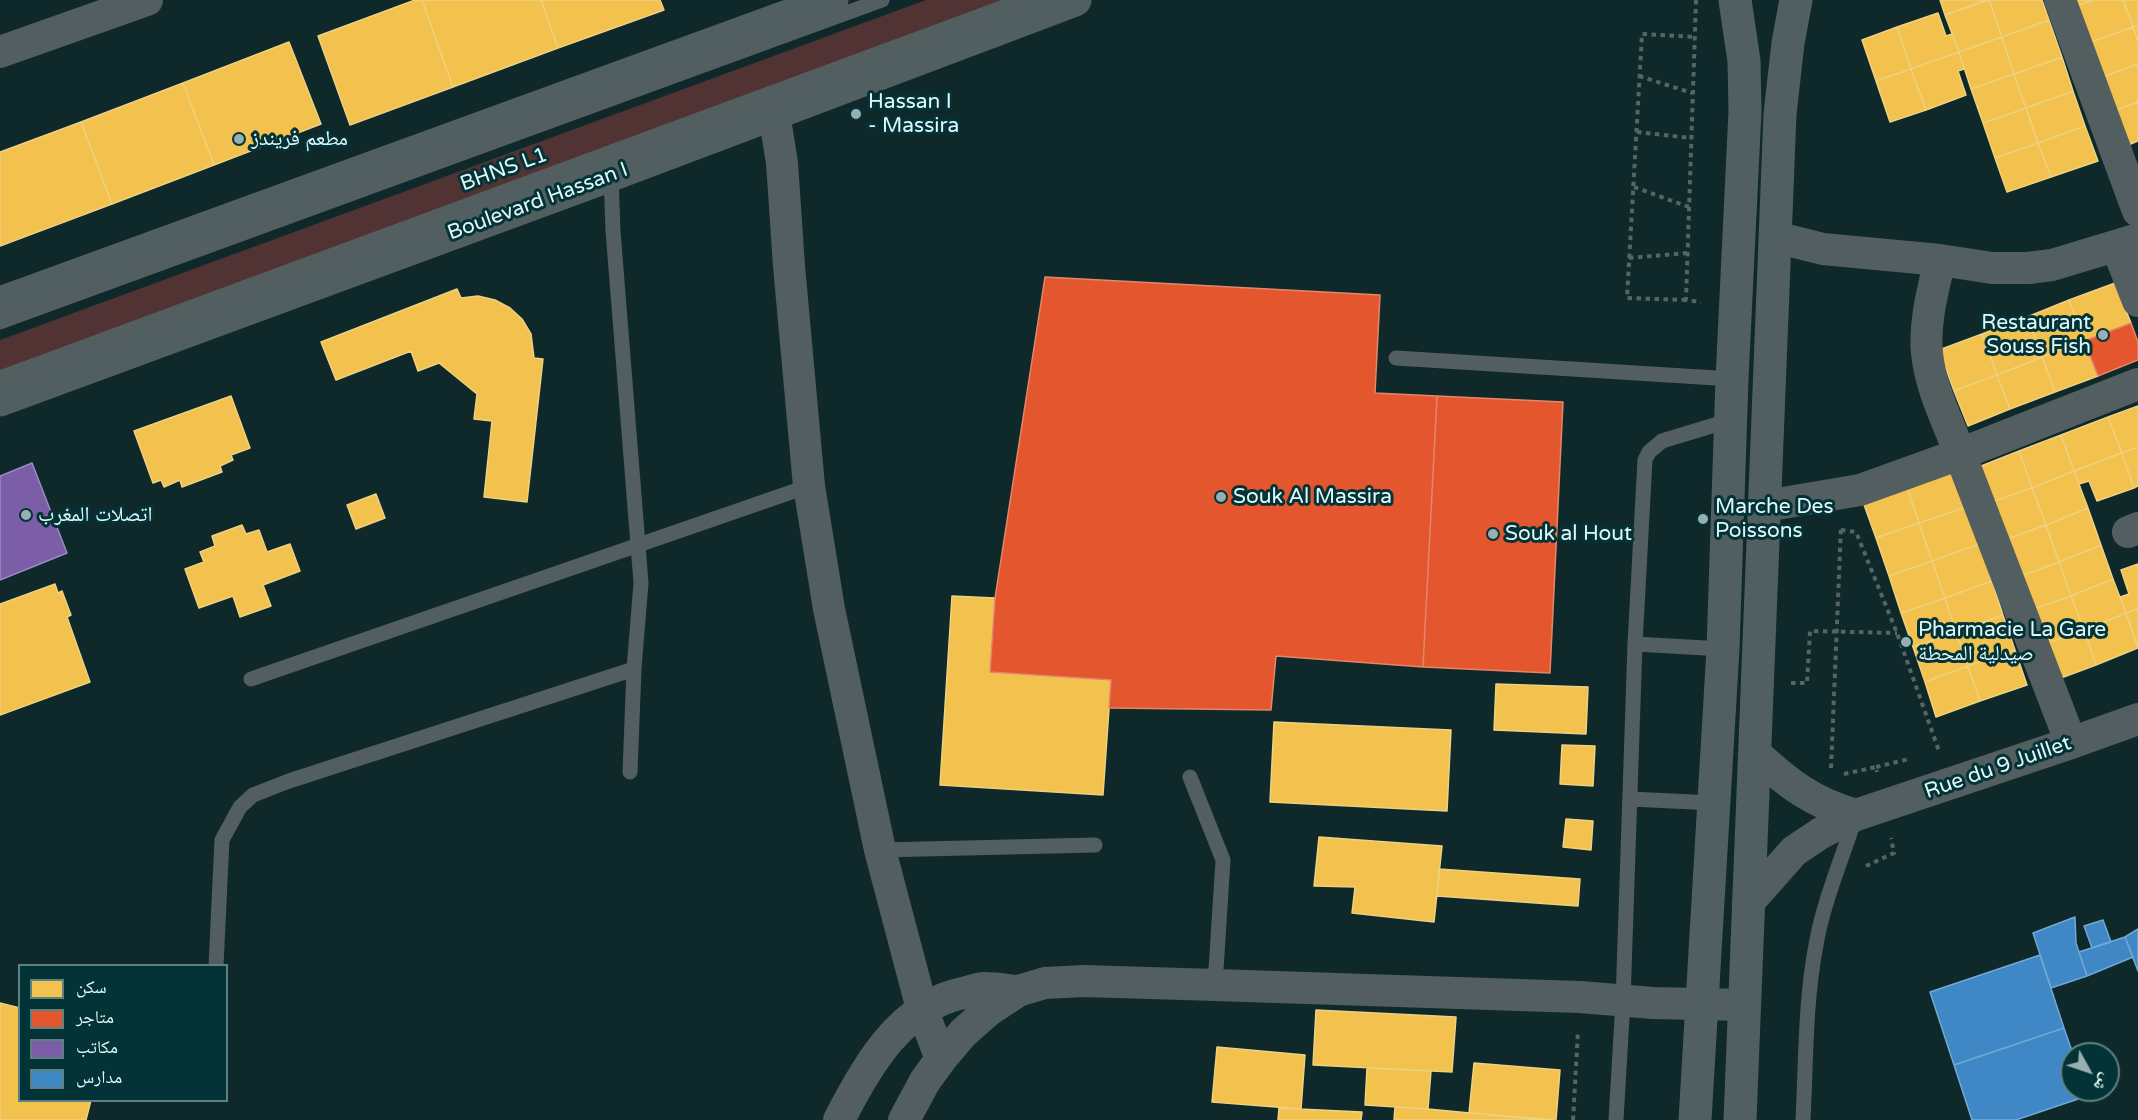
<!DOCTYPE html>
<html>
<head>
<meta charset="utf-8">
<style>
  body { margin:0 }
  #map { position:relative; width:2138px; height:1120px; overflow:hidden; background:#0f282a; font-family:"Varela Round","Noto Naskh Arabic",sans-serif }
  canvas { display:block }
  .legend { position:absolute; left:18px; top:964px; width:210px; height:138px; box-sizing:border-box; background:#033336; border:2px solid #5c8284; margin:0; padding:8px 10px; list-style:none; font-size:18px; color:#e1f8fa }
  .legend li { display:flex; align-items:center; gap:12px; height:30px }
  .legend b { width:30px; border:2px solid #5c8284 }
  .north { position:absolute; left:2060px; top:1042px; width:60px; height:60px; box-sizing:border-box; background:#033336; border:2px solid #5c8284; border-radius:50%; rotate:130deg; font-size:16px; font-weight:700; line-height:24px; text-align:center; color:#e1f8fa }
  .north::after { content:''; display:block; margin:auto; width:21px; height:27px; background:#98afb1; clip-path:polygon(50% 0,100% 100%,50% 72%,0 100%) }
</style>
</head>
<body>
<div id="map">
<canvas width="2138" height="1120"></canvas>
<ul class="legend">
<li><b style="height:16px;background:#f2c14e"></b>سكن</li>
<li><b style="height:16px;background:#e4572e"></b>متاجر</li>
<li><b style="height:16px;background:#7b5ea7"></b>مكاتب</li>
<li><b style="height:16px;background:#3f88c5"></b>مدارس</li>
</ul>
<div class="north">ش</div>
</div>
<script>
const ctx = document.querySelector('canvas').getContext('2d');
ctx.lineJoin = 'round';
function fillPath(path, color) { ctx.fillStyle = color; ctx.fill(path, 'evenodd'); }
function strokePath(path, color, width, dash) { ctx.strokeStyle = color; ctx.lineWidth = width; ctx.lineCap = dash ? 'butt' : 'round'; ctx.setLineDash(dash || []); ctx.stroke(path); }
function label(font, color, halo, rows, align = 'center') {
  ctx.font = font + ' "Varela Round","Noto Naskh Arabic",sans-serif'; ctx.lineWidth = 6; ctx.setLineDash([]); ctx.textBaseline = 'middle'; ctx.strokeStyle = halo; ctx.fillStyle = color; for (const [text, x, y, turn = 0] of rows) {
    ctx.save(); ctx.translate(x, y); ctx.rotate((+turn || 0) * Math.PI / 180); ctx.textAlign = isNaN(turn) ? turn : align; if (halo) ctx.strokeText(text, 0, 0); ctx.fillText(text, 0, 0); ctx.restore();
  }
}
fillPath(new Path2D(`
  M926 0H1011L0 371V340Z`), '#523333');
const homes = new Path2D(`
  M415 0H422L453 87 350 125 318 36Z
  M422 0H541L558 48 453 87Z
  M541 0H660L664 10 558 48Z
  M1940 0H1987L1945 15Z
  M1989 0 2002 37 1959 52 1945 15Z
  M1989 0H2042L2049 20 2002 37Z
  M2074 0H2093L2076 6Z
  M2093 0H2123L2133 27 2089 43 2076 6Z
  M2123 0H2138V25L2133 27Z
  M1938 13 1946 36 1952 34 1959 52 1911 69 1897 27Z
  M2049 20 2062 57 2014 74 2002 37Z
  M2138 25V42L2133 27Z
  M1897 27 1911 69 1876 81 1862 40Z
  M2133 27 2138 42V64L2102 77 2089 43Z
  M2002 37 2014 74 1971 89 1959 52Z
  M289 42 321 124 214 165 183 83Z
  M1959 52 1964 69 1958 71 1966 95 1926 110 1911 69Z
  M2062 57 2073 91 2026 108 2014 74Z
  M2138 64V102L2114 111 2102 77Z
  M1911 69 1926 110 1890 122 1876 81Z
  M2014 74 2026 108 1983 123 1971 89Z
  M183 83 214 165 112 204 81 122Z
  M2073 91 2085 126 2038 143 2026 108Z
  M2138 102V141L2126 146 2114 111Z
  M2026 108 2038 143 1995 158 1983 123Z
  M81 122 112 204 0 246V152Z
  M2085 126 2098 161 2051 177 2038 143Z
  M2038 143 2051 177 2007 192 1995 158Z
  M2115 283 2131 323 2084 341 2069 300Z
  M457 289 461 298 478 296 495 300 510 308 522 319 531 334 534 358 543 359 527 502 484 497 492 421 474 419 477 394 439 363 418 371 411 351 336 380 321 342Z
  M2069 300 2084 341 2042 357 2027 317Z
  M2027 317 2042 357 1997 375 1982 334Z
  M1982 334 1997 375 1954 391 1939 350Z
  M2084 341 2098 376 2055 392 2042 357Z
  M2042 357 2055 392 2010 409 1997 375Z
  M1997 375 2010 409 1968 426 1954 391Z
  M231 396 250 448 231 455 233 460 220 466 222 472 182 487 180 480 164 487 161 480 153 483 134 431Z
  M2138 406V447L2122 453 2108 417Z
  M2108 417 2122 453 2074 471 2061 435Z
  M2061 435 2074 471 2032 488 2019 451Z
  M2138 447V486L2134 488 2122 453Z
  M2019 451 2032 488 1989 503 1976 468Z
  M2122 453 2134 488 2097 501 2089 481 2079 484 2074 471Z
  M1954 471 1966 507 1919 523 1907 487Z
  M2074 471 2088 508 2046 525 2032 488Z
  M1907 487 1919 523 1876 538 1863 502Z
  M2032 488 2046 525 2002 541 1989 503Z
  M376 494 385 518 356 529 347 505Z
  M1966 507 1979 544 1932 561 1919 523Z
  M2088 508 2101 545 2059 562 2046 525Z
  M1919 523 1932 561 1889 576 1876 538Z
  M242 525 246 534 259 530 267 552 290 544 300 571 263 585 271 606 240 617 233 596 199 608 185 569 204 562 200 552 215 546 212 536Z
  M2046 525 2059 562 2016 578 2002 541Z
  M1979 544 1992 581 1945 598 1932 561Z
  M2101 545 2113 579 2071 596 2059 562Z
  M1932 561 1945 598 1901 613 1889 576Z
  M2059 562 2071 596 2028 611 2016 578Z
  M2138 564V608L2126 613 2120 597 2129 594 2121 570Z
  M2113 579 2126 613 2084 630 2071 596Z
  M1992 581 2003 615 1956 632 1945 598Z
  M55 584 58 593 62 591 71 615 67 617 90 682 0 715V604Z
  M952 596 995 598 990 672 1111 680 1103 795 940 785Z
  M2071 596 2084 630 2040 646 2028 611Z
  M1945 598 1956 632 1913 647 1901 613Z
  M2138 608V648L2126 613Z
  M2126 613 2138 648 2096 665 2084 630Z
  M2003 615 2015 650 1968 666 1956 632Z
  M2084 630 2096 665 2053 681 2040 646Z
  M1956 632 1968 666 1925 682 1913 647Z
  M2015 650 2027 685 1980 701 1968 666Z
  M1968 666 1980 701 1936 717 1925 682Z
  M1496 684 1588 687 1586 734 1494 730Z
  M1274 722 1451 730 1447 811 1270 802Z
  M1562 745 1595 746 1593 786 1560 784Z
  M1566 819 1593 821 1591 850 1563 847Z
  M1319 837 1442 846 1434 922 1352 913 1355 887 1314 886Z
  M1439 869 1580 879 1578 906 1437 896Z
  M0 1003 20 1008V1100H91L86 1120H0Z
  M1316 1010 1456 1017 1452 1072 1313 1065Z
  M1217 1047 1305 1055 1301 1109 1212 1102Z
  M1474 1063 1560 1070 1556 1120 1469 1113Z
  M1367 1068 1431 1071 1428 1109 1365 1105Z
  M1395 1107 1428 1109 1544 1120H1394Z
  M1279 1108 1362 1112 1361 1120H1278Z`);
fillPath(homes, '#f2c14e');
strokePath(homes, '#edd282', 1.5);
const shops = new Path2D(`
  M1045 277 1380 295 1375 393 1437 396 1423 667 1276 656 1271 710 1109 708 1111 680 990 672 995 598Z
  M2131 323 2138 342V360L2098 376 2084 341Z
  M1437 396 1563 402 1550 673 1423 667Z`);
fillPath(shops, '#e4572e');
strokePath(shops, '#e3876b', 1.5);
const offices = new Path2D(`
  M32 463 67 553 0 580V476Z`);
fillPath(offices, '#7b5ea7');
strokePath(offices, '#9a8cc0', 1.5);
const schools = new Path2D(`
  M2075 917 2076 943 2087 976 2051 988 2033 933Z
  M2103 920 2111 942 2092 948 2084 926Z
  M2138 929V971L2125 937Z
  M2125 937 2133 957 2087 976 2079 952Z
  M2040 955 2064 1028 1954 1065 1930 992Z
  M2064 1028 2073 1054 2072 1090H2085L2087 1096 2016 1120H1972L1954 1065Z`);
fillPath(schools, '#3f88c5');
strokePath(schools, '#70aad5', 1.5);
strokePath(new Path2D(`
  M1696 0 1686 300 1701 302
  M1639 76 1692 93
  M1637 132 1691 138
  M1634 187 1689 207
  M1629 258 1687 253
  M1686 300 1627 298 1642 34 1695 37
  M1841 530 1856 532 1897 633 1939 751 1937 752
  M1791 683H1807L1810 631 1897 633
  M1876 767 1909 759
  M1831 768 1841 527
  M1844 774 1876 767 1877 772
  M1866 866 1894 853 1891 838
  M1573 1120 1578 1031`), '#576466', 4, [4.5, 4.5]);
strokePath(new Path2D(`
  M611 175 613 231 641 583 634 669 630 772
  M0 322 882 0
  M1396 358 1732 379
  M0 378 1023 0
  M1635 644 1723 649
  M251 679 809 486
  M1190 777 1223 860 1215 985
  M1630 799 1714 803
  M880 850 1095 845
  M216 966 222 840 240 807 253 795 289 781 634 669
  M1616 1120 1623 1001 1635 644 1645 460 1649 452 1662 441 1731 420
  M1803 1120C1806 1062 1805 1002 1816 945 1823 903 1842 859 1855 818`), '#535e60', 15);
strokePath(new Path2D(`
  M2060 0 2138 211
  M0 52 147 0
  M774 113 782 163 789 266 809 486 829 609 880 850 922 1009 941 1059
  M1775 237 1823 249 1940 260 1992 268H2028L2052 265 2138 239
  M2117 247 2138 301
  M1940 260C1933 290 1924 322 1927 353 1930 387 1948 422 1960 454L2138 384
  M1765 506 1860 490 1960 454 2071 743
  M2128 532 2138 528
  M1755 753C1787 783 1813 803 1856 815
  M1748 903 1794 851 1821 833 1856 815 2071 743 2138 719
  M839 1120C866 1067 900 1006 963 993 970 991 978 988 985 988 996 988 1007 990 1018 991
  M904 1120 925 1081 941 1059 963 1033 989 1010 1018 991 1045 983 1084 981 1215 985 1580 997 1653 1003 1744 1005`), '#535e60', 32);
strokePath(new Path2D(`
  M0 303 832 0
  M0 400 611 175 1075 0
  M1695 1120 1723 649 1732 379 1745 111 1744 61 1735 0
  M1740 1120 1780 114 1788 43 1796 0`), '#515f61', 33);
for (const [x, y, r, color] of [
  [856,114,6,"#98afb1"],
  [239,139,6,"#98afb1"],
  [2103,335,6,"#98afb1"],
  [1221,497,6,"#98afb1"],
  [26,515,6,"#98afb1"],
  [1703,519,6,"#98afb1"],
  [1493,534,6,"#98afb1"],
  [1906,642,6,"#98afb1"]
]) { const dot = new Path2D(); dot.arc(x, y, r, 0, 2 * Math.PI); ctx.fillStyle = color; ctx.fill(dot); strokePath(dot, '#033336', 2); }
label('21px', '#e1f8fa', '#033336', [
  ["Hassan I",868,102],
  ["- Massira",868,126],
  ["مطعم فريندز",251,139],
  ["Restaurant",2091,323,"right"],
  ["Souss Fish",2091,347,"right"],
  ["Souk Al Massira",1233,497],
  ["Marche Des",1715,507],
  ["Poissons",1715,531],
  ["اتصلات المغرب",38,515],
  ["Souk al Hout",1505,534],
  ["Pharmacie La Gare",1918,630],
  ["صيدلية المحطة",1918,654]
], 'left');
label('21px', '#e1f8fa', '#033336', [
  ["BHNS L1",504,170,-20],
  ["Boulevard Hassan I",538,202,-20],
  ["Rue du 9 Juillet",1998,768,-19]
]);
</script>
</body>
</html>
